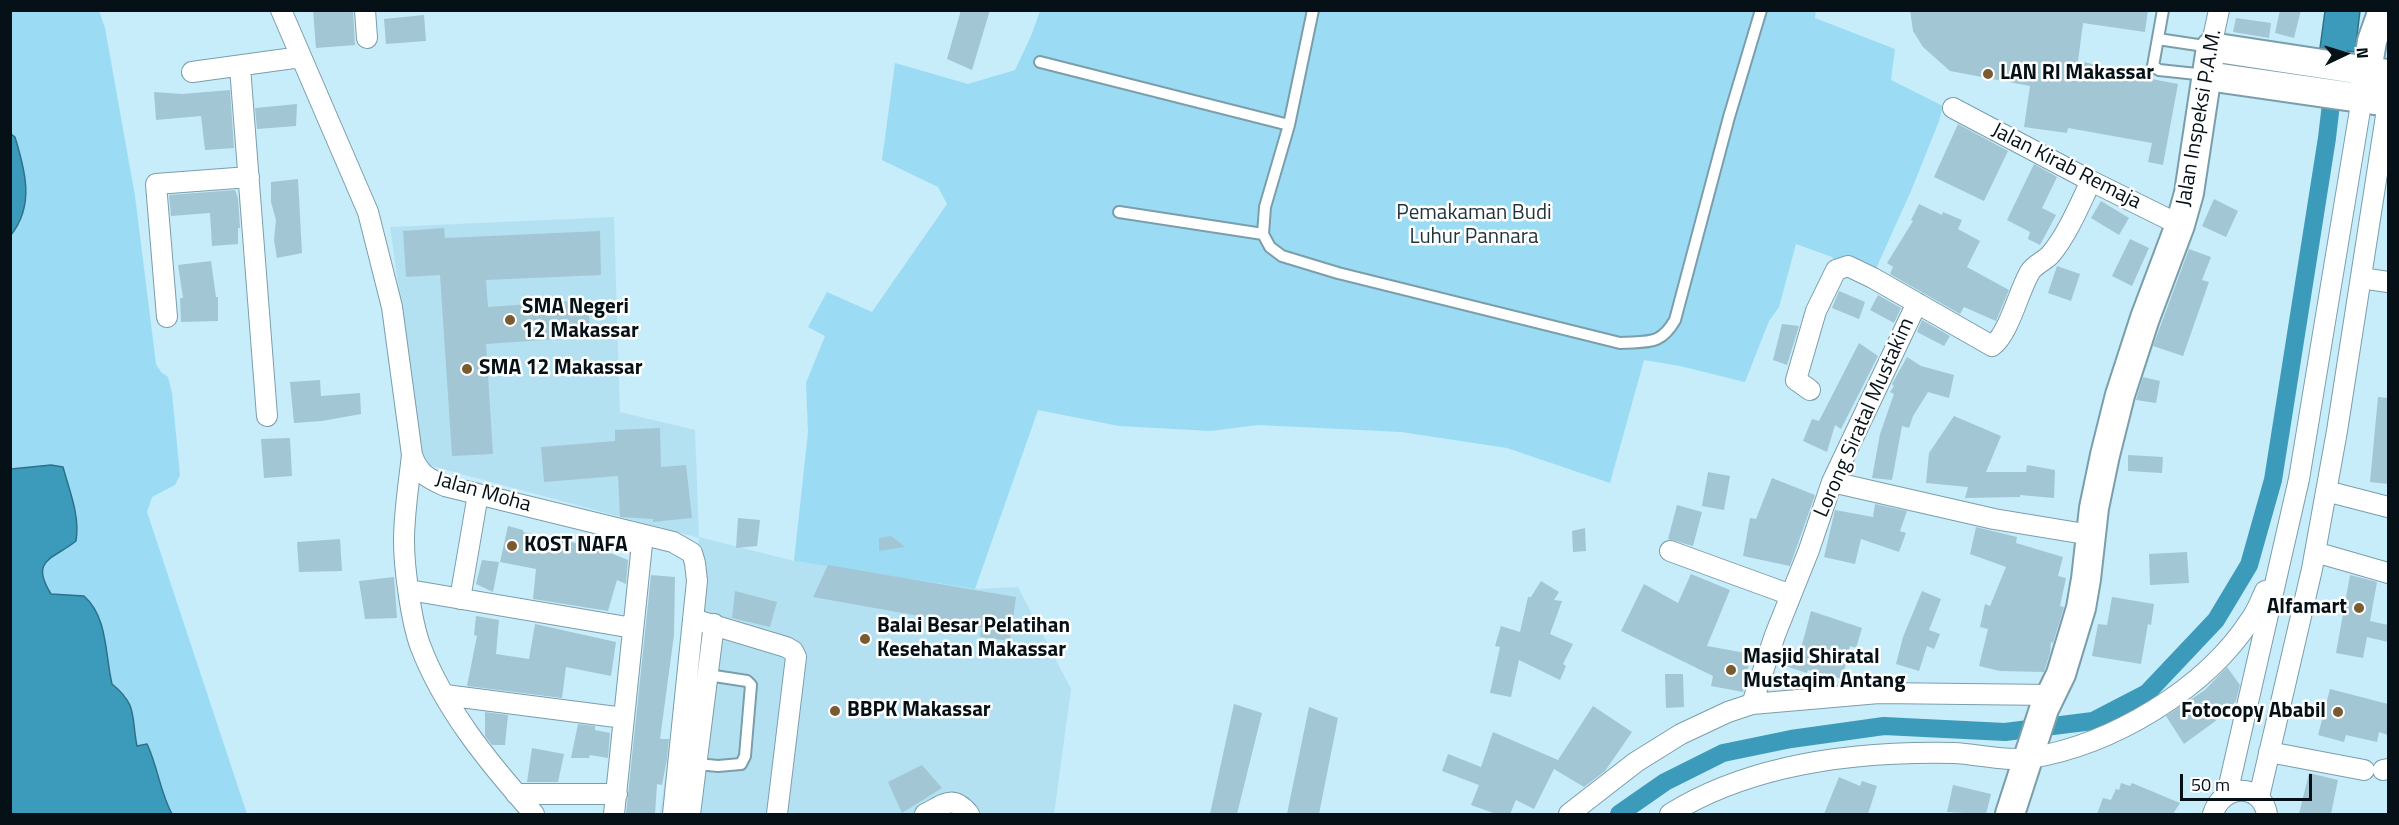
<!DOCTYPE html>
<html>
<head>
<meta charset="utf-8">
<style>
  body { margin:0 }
  #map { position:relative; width:2399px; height:825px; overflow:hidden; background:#c7ecfa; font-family:"Titillium Web",sans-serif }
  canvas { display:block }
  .frame { position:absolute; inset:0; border:12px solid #051116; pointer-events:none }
  .north { position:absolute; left:2315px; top:24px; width:60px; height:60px; -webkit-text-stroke:4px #fff; paint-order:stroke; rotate:86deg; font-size:16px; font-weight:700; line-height:24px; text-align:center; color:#051116 }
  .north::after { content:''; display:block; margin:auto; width:21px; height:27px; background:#051116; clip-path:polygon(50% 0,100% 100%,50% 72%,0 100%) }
  .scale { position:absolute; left:2180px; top:774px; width:132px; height:27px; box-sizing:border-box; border:3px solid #051116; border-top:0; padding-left:8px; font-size:18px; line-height:21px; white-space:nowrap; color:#051116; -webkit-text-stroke:4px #fff; paint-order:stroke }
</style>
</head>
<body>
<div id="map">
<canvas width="2399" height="825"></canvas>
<div class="frame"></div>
<div class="north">N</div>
<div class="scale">50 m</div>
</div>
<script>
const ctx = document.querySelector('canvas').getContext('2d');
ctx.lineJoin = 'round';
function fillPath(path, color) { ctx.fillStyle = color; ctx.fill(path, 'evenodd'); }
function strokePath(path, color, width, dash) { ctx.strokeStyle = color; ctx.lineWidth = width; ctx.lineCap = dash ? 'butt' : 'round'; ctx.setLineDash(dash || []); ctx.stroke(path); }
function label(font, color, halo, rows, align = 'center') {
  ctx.font = font + ' "Titillium Web",sans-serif'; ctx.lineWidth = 5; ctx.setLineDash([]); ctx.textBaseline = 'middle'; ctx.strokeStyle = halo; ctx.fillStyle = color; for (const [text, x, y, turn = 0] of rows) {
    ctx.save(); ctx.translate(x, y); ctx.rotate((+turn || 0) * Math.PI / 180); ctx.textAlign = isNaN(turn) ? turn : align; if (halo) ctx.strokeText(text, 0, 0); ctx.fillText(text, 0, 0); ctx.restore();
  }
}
fillPath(new Path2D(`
  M614 217 620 412 695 430 699 537 794 561 975 589 1018 587 1071 689 1054 814H660L699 538 424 464 390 227Z`), '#b4e1f2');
fillPath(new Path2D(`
  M1816 10 1815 18 1895 49 1891 80 1943 106 1939 121 1911 191 1869 284 1851 279 1832 257 1796 244 1779 307 1769 321 1745 382 1680 366 1644 360 1610 483 1507 448 1401 432 1258 425 1211 431 1119 426 1038 410 975 589 794 561 808 432 806 383 825 336 808 327 827 292 872 312 947 204 938 187 882 160 895 63 968 84 1015 70 1031 36 1040 11Z
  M11 11H99L105 28 135 196 156 364 161 372 168 377 172 393 180 475 175 485 152 497 147 512 247 814H172C161 792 159 767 147 744L137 747 133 715 126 696 112 684 108 665 84 596 51 594C29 559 53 559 76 541L77 514 62 467 51 465 11 469V235C36 204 24 171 16 137L11 134Z`), '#9bdcf4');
const water = new Path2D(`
  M2325 11H2360L2355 52 2320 48Z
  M11 134 15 137C25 170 35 205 11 235Z
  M51 465 63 467C70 493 80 515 76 541 54 559 29 559 51 594L84 596C108 617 105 655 112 684 138 705 131 716 137 746L147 744C158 767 160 792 172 814H11V469Z`);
fillPath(water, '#3c9aba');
strokePath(water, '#2c7189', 1.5);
strokePath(new Path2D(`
  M1619 814 1665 782 1723 753 1791 739 1884 726 2005 732 2093 721 2147 693 2216 620 2249 565 2273 480 2327 138 2342 10`), '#3c9aba', 18);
fillPath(new Path2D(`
  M313 10H353L355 45 316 48Z
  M961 10H990L972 70 947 59Z
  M1910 10H2148L2145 32 2083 23 2078 61 2142 74V77L2178 84 2163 165 2148 162 2152 143 2068 128 2067 133 2024 127 2030 86 1950 71 1923 47 1913 31Z
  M2280 10H2301L2294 38 2275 33Z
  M424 15 426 41 386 44 384 19Z
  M2236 18 2271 23 2269 38 2233 32Z
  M230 90 234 148 205 150 201 116 156 120 154 92 182 94Z
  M297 104 296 126 257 129 255 108Z
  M1958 124 2008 151 1984 201 1934 177Z
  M2034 164 2057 177 2042 208 2056 215 2040 245 2028 239 2030 232 2007 220Z
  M298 179 302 253 277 258 274 240 276 220 271 202V182Z
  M235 190 238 198 240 228H238V244L212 246 210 213 171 216 169 195Z
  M2214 199 2238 211 2226 237 2202 226Z
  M2101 201 2129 218 2119 235 2091 218Z
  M1919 204 1942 215 1943 212 1962 220 1958 229 1980 241 1967 267 2009 290 1996 321 1964 307 1960 314 1890 274 1893 267 1887 263 1913 221 1911 220Z
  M444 228 445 238 600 231 601 275 486 280 488 307 588 300 590 331 559 333V339L486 344 493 454 452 456 440 275 406 277 403 231Z
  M2130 239 2149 248 2132 286 2112 276Z
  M2189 249 2211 257 2202 280 2209 282 2183 356 2153 346Z
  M211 261 216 297H218V321L181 322 180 298H183L178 265Z
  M2057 266 2080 274 2071 301 2048 293Z
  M1839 291 1865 302 1859 319 1832 308Z
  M1878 295 1901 308 1894 323 1870 310Z
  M1922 320 1950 336 1944 346 1917 332Z
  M1782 324 1799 326 1787 365 1773 360Z
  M1859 343 1878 356 1841 429 1835 425 1827 452 1803 441 1812 419 1819 421Z
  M1907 357 1921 366 1954 375 1949 398 1928 392 1913 416 1909 428 1902 426 1892 480 1872 478 1880 434 1894 394 1890 392 1894 386 1892 384Z
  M2143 377 2160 381 2156 403 2136 400Z
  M320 380 321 396 360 393 361 414 322 421 294 423 290 382Z
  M2378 397 2388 398V484L2370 482Z
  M1954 416 2001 436 1986 472H2026L2027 465 2055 470 2054 498 2020 495V497L1965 498 1968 487 1926 483 1929 453Z
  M660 428 661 467 686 465 692 518 653 522V519L620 517 618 476 544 482 541 447 615 441V430Z
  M290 438 292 476 264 478 261 439Z
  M2128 455 2163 457 2162 473 2128 471Z
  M1708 472 1730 476 1724 510 1702 506Z
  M1772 478 1815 495 1790 566 1743 556 1750 518 1756 519Z
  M1875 504 1907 511 1900 531 1906 533 1899 552 1861 539 1855 564 1824 557 1835 510 1873 517Z
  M1677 505 1702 512 1693 546 1668 539Z
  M738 518 760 520 757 546 736 548Z
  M508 526 523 530V532L595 547 628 560 626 584 617 580 608 611 533 599 536 569 500 562Z
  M1976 527 2017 537 2016 543 2063 557 2058 576 2066 578 2060 606 2064 607 2053 643 2051 642 2050 653 2044 672 2000 671 1979 666 1988 629 1980 627 1985 604 1990 606 2006 567 1970 554Z
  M1585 528 1586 551 1573 552 1572 531Z
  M891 536 905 547 879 551V538Z
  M340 539 342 571 299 572 297 542Z
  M2187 552 2189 583 2150 585 2149 554Z
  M482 560 499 562 493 592 476 584Z
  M828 565 1016 597 1010 641 980 637 981 627 813 597Z
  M1691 574 1730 590 1707 646 1751 654 1743 692 1711 686 1713 676 1621 631 1644 584 1678 603Z
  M651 575 675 577 674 635 660 739H669L667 759 662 785 657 784 655 814H626Z
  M2350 575 2377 582 2370 621 2388 625V642L2367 637 2363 658 2336 653Z
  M394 577 397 618 365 619 359 581Z
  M1541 581 1559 592 1554 600 1562 601 1550 634 1573 644 1563 664 1566 666 1560 680 1519 660 1511 697 1490 693 1500 647 1495 646 1501 626 1520 632 1528 597H1531Z
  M735 591 777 602 770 627 732 618Z
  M1922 591 1941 599 1929 630 1940 634 1934 649 1927 646 1919 671 1896 664 1903 637Z
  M2112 597 2154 604 2151 625 2148 624 2141 664 2092 656 2098 624 2107 625Z
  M1811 611 1862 628 1856 648 1850 646 1842 679 1808 670 1807 673 1782 665 1786 653 1799 656Z
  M476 616 499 620 496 654 529 659 535 624 616 642 611 676 566 667 562 698 467 686 477 636 474 635Z
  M2227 667 2240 685 2236 701 2221 717 2184 744 2166 716 2205 690Z
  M1665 674H1683L1684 707 1666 708Z
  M2330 689 2388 704V735L2379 732 2377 742 2346 735 2344 742 2318 735Z
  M1234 704 1262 713 1237 814H1210Z
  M1593 706 1632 732 1605 771 1584 787 1554 769 1534 809 1516 800 1510 814H1496L1471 805 1479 785 1442 771 1448 754 1481 767 1493 732 1558 760Z
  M1309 707 1338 718 1319 814H1287Z
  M485 712 508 715 505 745H492L485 736Z
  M578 724 595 726V730L610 733 608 758 590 755 589 758H571Z
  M532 748 564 754 558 782H527Z
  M922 765 942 788 902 813 888 782Z
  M2309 773 2338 780 2331 814H2299Z
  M1839 777 1860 786 1862 781 1877 786 1868 814H1824Z
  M2121 783 2130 786 2132 783 2180 803 2173 814H2097L2103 798 2111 800 2116 789 2119 790Z
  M1953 785 1991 794 1986 814 1947 812Z`), '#a3c6d4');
const lane = new Path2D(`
  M1313 10 1289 125 1265 207 1263 234 1270 247 1282 256 1338 273 1620 343C1648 341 1660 346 1675 320L1729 117 1761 10
  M2163 10 2153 66 2159 70 2206 75
  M2158 39 2211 47
  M1040 62 1289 125
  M1119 212 1263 234
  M697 764 718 766 741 764 745 756 751 685 747 681 708 675`);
const street = new Path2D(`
  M281 10 368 212 392 307 412 455C418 473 427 478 445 486L673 542 692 553 695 563 697 581 673 814
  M365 10 367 38
  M2211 47 2219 10
  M240 67 267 416
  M192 72 301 57
  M1953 108 2091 181 2180 225
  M2361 278 2388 282
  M167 317 156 184 249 177
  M1810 390 1796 380 1816 311 1836 270 1848 266 1873 278 1992 346C2009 334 2019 290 2030 272 2035 264 2045 261 2051 254 2068 233 2079 206 2091 181
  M412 455C409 483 404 512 404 541 404 567 411 620 420 645 444 709 490 764 534 814
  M1832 482 1994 519 2091 535
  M2326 491 2388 507
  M1670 551 1791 595
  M2315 552 2388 573
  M409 590 633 628
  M460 599 478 494
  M693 619 786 647 793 651 796 657 777 814
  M445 695 624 718
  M1752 704 1775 635 1809 550 1832 482 1917 303
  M2269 752 2364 770
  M2383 770 2388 769
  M516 794H617
  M2227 794 2299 479 2362 98
  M2259 797 2312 569 2337 431 2388 103
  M614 814 642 544 622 540
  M690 814 714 624
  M925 814C945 804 953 794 969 814
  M1569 814 1636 762 1681 734 1728 712 1752 704 1879 693 2051 695
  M1670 814C1752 763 1858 751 1954 753 1977 754 2008 762 2030 758 2112 745 2206 689 2251 619 2257 611 2261 600 2265 591
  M2213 814C2222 784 2261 782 2267 814`);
const secondary = new Path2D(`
  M2207 76 2388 102
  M2364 90 2372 41 2383 10
  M2010 814 2044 709 2061 674 2081 608 2086 579 2094 508 2105 455 2120 395 2145 318 2180 225 2189 193 2211 47 2388 74`);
strokePath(lane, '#7b9eab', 14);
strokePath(street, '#7b9eab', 22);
strokePath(secondary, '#7b9eab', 32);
strokePath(lane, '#fff', 10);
strokePath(street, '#fff', 20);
strokePath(secondary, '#fff', 28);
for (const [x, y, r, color] of [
  [1988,74,6,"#7a5b30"],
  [510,320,6,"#7a5b30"],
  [467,369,6,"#7a5b30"],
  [512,546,6,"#7a5b30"],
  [2359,608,6,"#7a5b30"],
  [865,639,6,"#7a5b30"],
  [1731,670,6,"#7a5b30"],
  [835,711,6,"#7a5b30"],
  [2338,712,6,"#7a5b30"]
]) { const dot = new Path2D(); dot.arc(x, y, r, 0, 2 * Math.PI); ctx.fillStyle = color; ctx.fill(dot); strokePath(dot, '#fff', 2); }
label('bold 21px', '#051116', '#fff', [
  ["LAN RI Makassar",2000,74],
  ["SMA Negeri",522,308],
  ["12 Makassar",522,332],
  ["SMA 12 Makassar",479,369],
  ["KOST NAFA",524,546],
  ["Alfamart",2347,608,"right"],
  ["Balai Besar Pelatihan",877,627],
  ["Kesehatan Makassar",877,651],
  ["Masjid Shiratal",1743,658],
  ["Mustaqim Antang",1743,682],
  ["BBPK Makassar",847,711],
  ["Fotocopy Ababil",2326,712,"right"]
], 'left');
label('21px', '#051116', '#fff', [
  ["Jalan Inspeksi P.A.M.",2200,118,-80],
  ["Jalan Kirab Remaja",2066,167,27],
  ["Lorong Siratal Mustakim",1865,418,-66],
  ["Jalan Moha",483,493,16]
]);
label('21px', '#1e333b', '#fff', [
  ["Pemakaman Budi",1474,214],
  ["Luhur Pannara",1474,238]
]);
</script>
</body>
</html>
